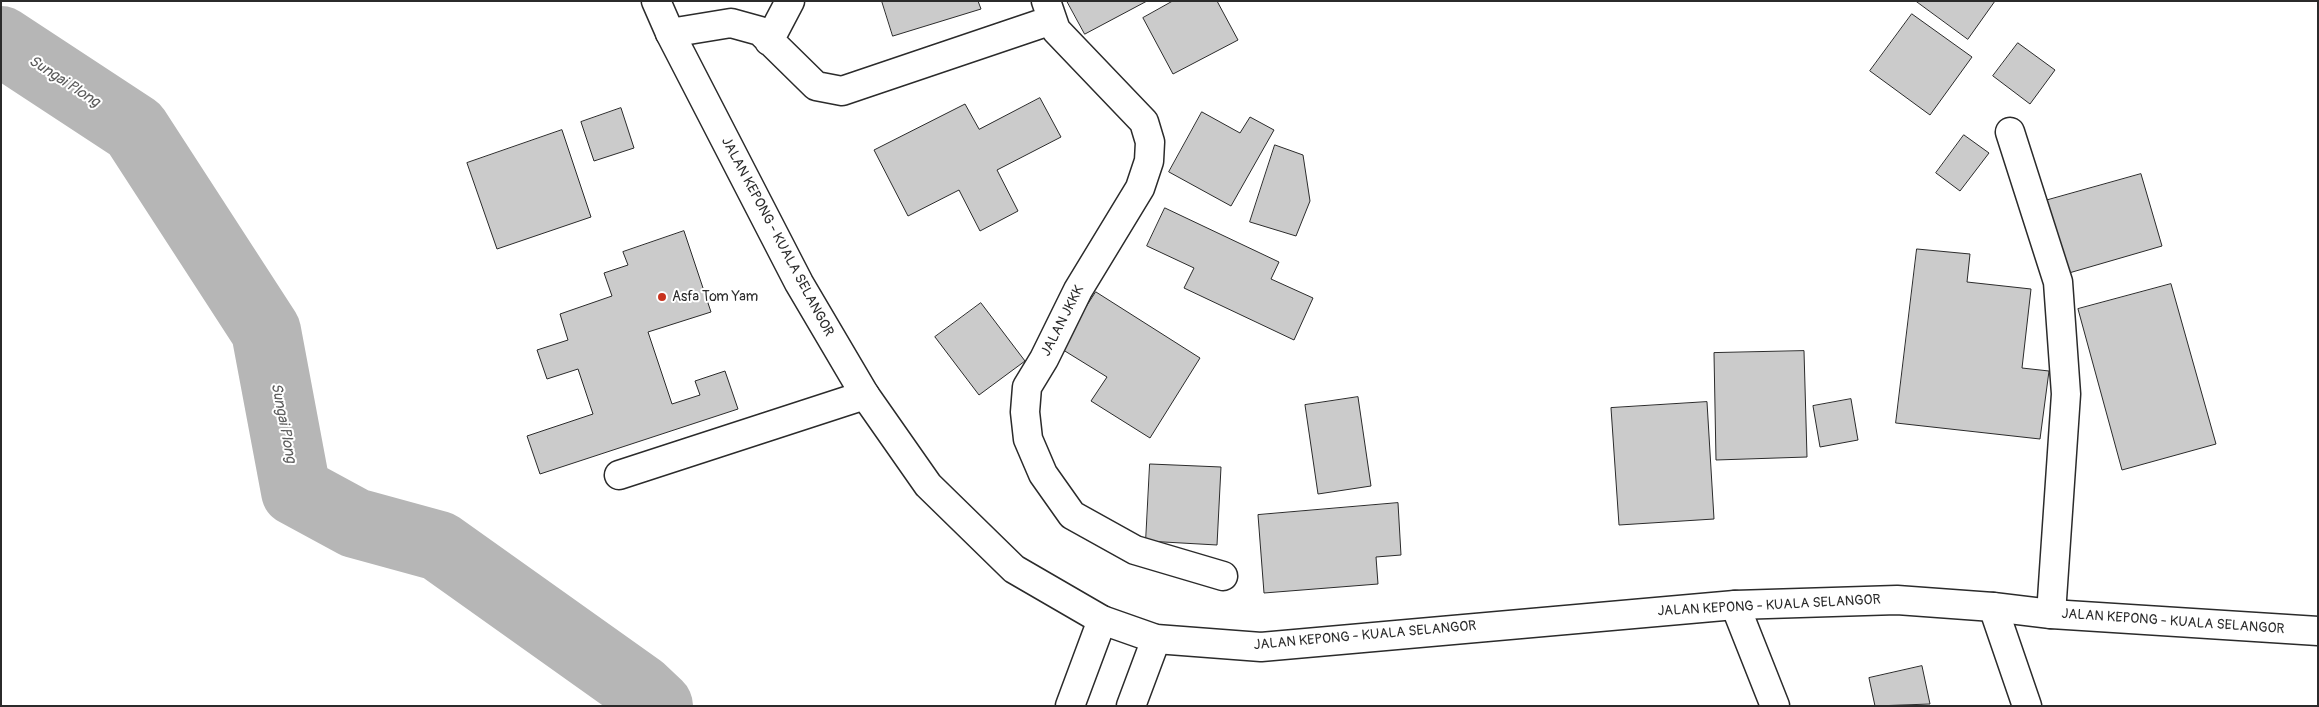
<!DOCTYPE html>
<html>
<head>
<meta charset="utf-8">
<style>
  body { margin:0 }
  #map { position:relative; width:2319px; height:707px; overflow:hidden; background:#fff; font-family:Pangolin,sans-serif }
  canvas { display:block }
  .frame { position:absolute; inset:0; border:2px solid #2b2b2b; pointer-events:none }
</style>
</head>
<body>
<div id="map">
<canvas width="2319" height="707"></canvas>
<div class="frame"></div>
</div>
<script>
const ctx = document.querySelector('canvas').getContext('2d');
ctx.lineJoin = 'round';
function strokePath(path, color, width, dash) { ctx.strokeStyle = color; ctx.lineWidth = width; ctx.lineCap = dash ? 'butt' : 'round'; ctx.setLineDash(dash || []); ctx.stroke(path); }
function fillPath(path, color) { ctx.fillStyle = color; ctx.fill(path, 'evenodd'); }
function label(font, color, halo, rows, align = 'center') {
  ctx.font = font + ' Pangolin,sans-serif'; ctx.lineWidth = 4; ctx.setLineDash([]); ctx.textBaseline = 'middle'; ctx.strokeStyle = halo; ctx.fillStyle = color; for (const [text, x, y, turn = 0] of rows) {
    ctx.save(); ctx.translate(x, y); ctx.rotate((+turn || 0) * Math.PI / 180); ctx.textAlign = isNaN(turn) ? turn : align; if (halo) ctx.strokeText(text, 0, 0); ctx.fillText(text, 0, 0); ctx.restore();
  }
}
strokePath(new Path2D(`
  M1 41 135 129 266 331 296 491 355 523 439 546 640 689 658 706`), '#b6b6b6', 70);
const building = new Path2D(`
  M882 1H978L981 9 893 36Z
  M1067 1H1147L1085 34Z
  M1173 1H1217L1238 40 1173 74 1143 18Z
  M1916 1H1995L1968 39Z
  M1912 14 1972 57 1930 115 1870 71Z
  M2018 43 2055 70 2030 104 1993 76Z
  M1040 98 1061 137 997 170 1018 211 980 231 959 190 908 216 874 150 965 104 979 129Z
  M621 108 634 148 594 161 581 122Z
  M1202 112 1240 133 1250 117 1274 130 1231 206 1169 172Z
  M562 130 591 217 497 249 467 163Z
  M1964 135 1989 153 1960 191 1936 173Z
  M1275 145 1303 155 1310 201 1296 236 1250 222Z
  M2141 174 2162 246 2062 275 2041 202Z
  M1165 208 1279 262 1271 279 1313 298 1294 340 1184 288 1194 268 1147 246Z
  M684 231 711 312 648 332 672 404 700 395 695 381 725 371 738 409 540 474 527 436 593 414 578 369 547 379 537 350 568 340 560 314 612 296 604 273 628 265 623 252Z
  M1917 249 1970 254 1967 282 2031 289 2022 368 2049 371 2040 439 1896 423Z
  M2171 284 2216 444 2122 470 2078 309Z
  M1096 292 1200 358 1150 438 1091 401 1107 377 1060 348Z
  M981 303 1025 361 979 395 935 337Z
  M1804 351 1807 457 1716 460 1714 353Z
  M1358 397 1371 486 1318 494 1305 405Z
  M1851 399 1858 440 1820 447 1813 406Z
  M1707 402 1714 519 1619 525 1611 408Z
  M1150 464 1221 467 1217 545 1146 541Z
  M1398 503 1401 555 1376 557 1378 584 1264 593 1258 515Z
  M1922 666 1930 704 1875 706 1869 678Z`);
fillPath(building, '#cbcbcb');
strokePath(building, '#2b2b2b', 1);
const minor = new Path2D(`
  M1046 1 1056 30 1144 122 1150 142 1149 161 1140 188 1078 290 1044 359 1027 387 1025 412 1028 439 1043 474 1072 515 1135 550 1223 576
  M670 33 731 23 760 31 816 86 842 91 1052 20
  M769 41 790 1
  M2010 132 2058 282 2066 394 2051 614
  M619 475 865 395
  M1735 605 1775 706
  M1993 607 2027 706
  M1070 706 1102 620
  M1131 706 1156 639`);
const highway = new Path2D(`
  M656 1 670 33 799 283 865 395 928 485 1014 569 1102 620 1156 639 1261 647 1735 605 1897 600 1993 607 2051 614 2318 631`);
strokePath(minor, '#2b2b2b', 31);
strokePath(highway, '#2b2b2b', 31);
strokePath(minor, '#fff', 28);
strokePath(highway, '#fff', 28);
for (const [x, y, r, color] of [
  [662,297,5,"#c8321e"]
]) { const dot = new Path2D(); dot.arc(x, y, r, 0, 2 * Math.PI); ctx.fillStyle = color; ctx.fill(dot); strokePath(dot, '#fff', 2); }
label('14px', '#2b2b2b', '#fff', [
  ["JALAN KEPONG - KUALA SELANGOR",777,237,62],
  ["JALAN JKKK",1063,321,-63],
  ["JALAN KEPONG - KUALA SELANGOR",1769,606,-3],
  ["JALAN KEPONG - KUALA SELANGOR",2173,622,4],
  ["JALAN KEPONG - KUALA SELANGOR",1365,636,-5]
]);
label('14px', '#2b2b2b', '#fff', [
  ["Asfa Tom Yam",672,297]
], 'left');
label('italic 15px', '#5c5c5c', '#fff', [
  ["Sungai Plong",64,82,33],
  ["Sungai Plong",283,423,79]
]);
</script>
</body>
</html>
